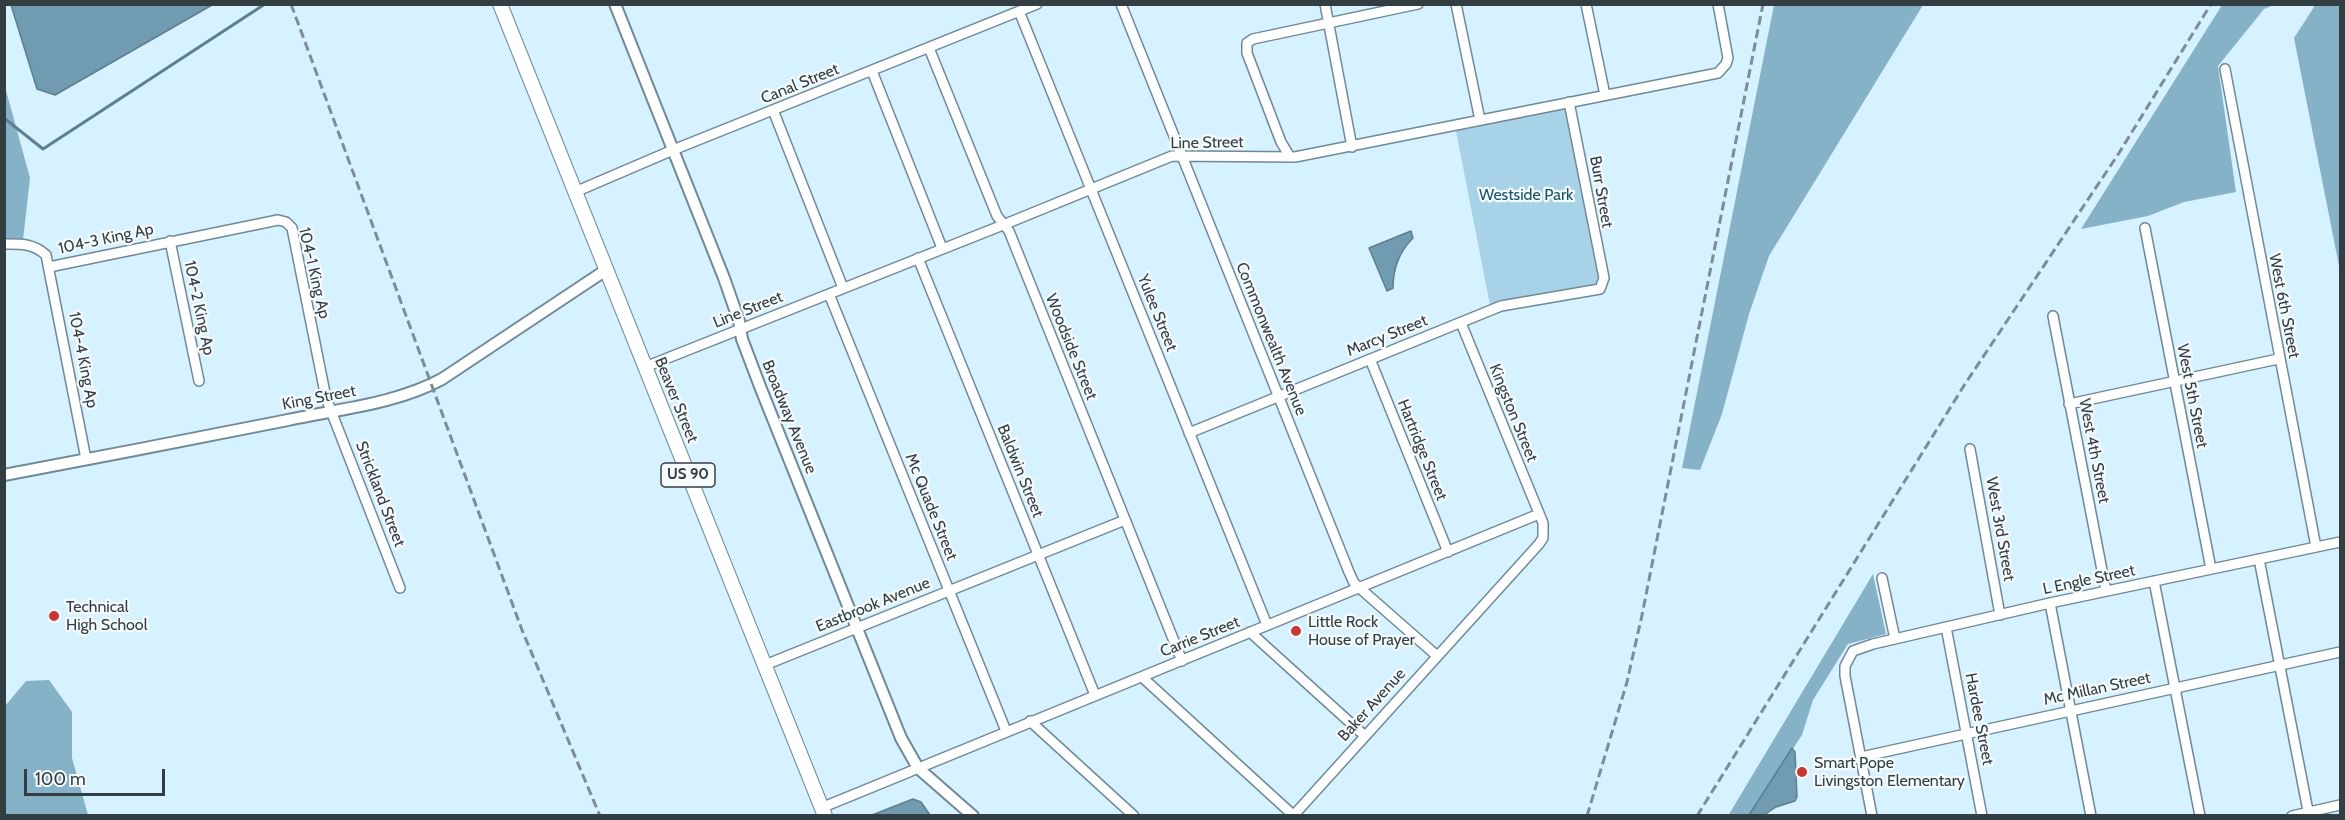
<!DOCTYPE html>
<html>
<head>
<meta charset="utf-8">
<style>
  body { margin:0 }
  #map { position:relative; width:2345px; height:820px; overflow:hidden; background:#d6f1ff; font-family:Cabin,sans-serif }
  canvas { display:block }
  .frame { position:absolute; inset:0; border:6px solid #333e43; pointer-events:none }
  .scale { position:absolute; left:24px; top:769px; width:141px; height:27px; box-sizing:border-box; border:3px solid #333e43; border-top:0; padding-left:8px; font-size:18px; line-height:21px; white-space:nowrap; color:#333e43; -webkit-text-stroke:4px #f5fafd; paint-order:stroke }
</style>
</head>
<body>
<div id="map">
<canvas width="2345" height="820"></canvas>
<div class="frame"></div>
<div class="scale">100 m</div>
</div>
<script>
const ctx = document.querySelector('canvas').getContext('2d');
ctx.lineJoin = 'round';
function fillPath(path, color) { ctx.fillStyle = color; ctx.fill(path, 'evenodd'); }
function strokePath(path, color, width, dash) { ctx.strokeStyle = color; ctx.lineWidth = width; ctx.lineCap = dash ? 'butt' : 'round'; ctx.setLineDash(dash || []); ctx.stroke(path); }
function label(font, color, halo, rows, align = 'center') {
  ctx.font = font + ' Cabin,sans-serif'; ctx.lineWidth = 4.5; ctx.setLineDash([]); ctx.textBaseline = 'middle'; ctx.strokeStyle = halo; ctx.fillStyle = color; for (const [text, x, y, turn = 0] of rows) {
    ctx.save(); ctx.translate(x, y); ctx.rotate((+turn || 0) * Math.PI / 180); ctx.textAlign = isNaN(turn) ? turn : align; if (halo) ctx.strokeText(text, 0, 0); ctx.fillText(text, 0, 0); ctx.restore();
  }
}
fillPath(new Path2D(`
  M1567 108 1602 293 1512 307 1509 299 1490 305 1456 131Z`), '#a8d2e7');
fillPath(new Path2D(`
  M1774 5H1923L1769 256 1749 314 1722 414 1700 470 1682 468Z
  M2222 5H2274L2264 9 2218 66 2236 192 2184 202 2148 216 2081 229Z
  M2313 5H2340V271L2294 38 2314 7Z
  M4 83 30 178 23 240 5 238Z
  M1873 574 1886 634 1848 644 1813 700 1802 735 1749 815 1728 816Z
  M49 680 72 712V758L88 815H5V706L26 681Z`), '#86b2c8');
const water = new Path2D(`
  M11 5V4L212 5 55 95 37 89Z
  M1411 231 1413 238C1399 252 1393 269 1393 288L1387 291 1369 248Z
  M1792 748 1795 752 1797 797 1795 801 1776 807 1764 815H1749Z
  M913 799 921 802 930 815H872Z`);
fillPath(water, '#709bb0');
strokePath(water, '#5e7f8f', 1.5);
strokePath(new Path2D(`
  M4 118 43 149 265 4`), '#5e7f8f', 3);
const minor = new Path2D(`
  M1121 4 1349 572 1354 583 1436 655
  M1325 4 1352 147
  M1456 4 1480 120
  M1586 4 1605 95
  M1019 11 1267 625
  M929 48 997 216 1009 231 1182 661
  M2225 69 2316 547
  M872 71 942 248
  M773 110 843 288
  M1290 157 1281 142 1247 53V43L1253 39 1418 4
  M575 192 673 150 1037 4
  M2145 228 2211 569
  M170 241 199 381
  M4 244C21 244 33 243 46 255L86 459
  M918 258 1095 695
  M49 267 278 220 286 222 292 228 326 398 400 588
  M829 294 1006 731
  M2053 316 2106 591
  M1370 359 1448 552
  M645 367 1003 225 1172 156 1295 157 1718 73 1726 64 1728 58 1718 4
  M2069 404 2278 359
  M1189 433 1501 306 1600 289 1604 278 1569 102
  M1970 449 2000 615
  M2259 559 2309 816
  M1882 578 1895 639
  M2154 581 2200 816
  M2050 603 2091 816
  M1946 627 1982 816
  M1250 632 1365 736
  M765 665 1125 520
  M1142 677 1293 815
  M1030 721 1134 816
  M1861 757 2340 652
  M821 808 1539 514
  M1293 816 1539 544 1543 538V523L1461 323
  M1872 816 1845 676V666L1853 651 1873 644 2050 603 2340 542
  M2292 816 2340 805`);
const tertiary = new Path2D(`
  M615 4 724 278 739 321 742 339 761 389 901 738 918 768 973 816
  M4 475C99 457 193 439 288 420 339 409 396 404 442 379L606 270`);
const primary = new Path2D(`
  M500 4 825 816`);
strokePath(minor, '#708996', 12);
strokePath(tertiary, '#708996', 14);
strokePath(primary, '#708996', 16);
strokePath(minor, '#fff', 9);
strokePath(tertiary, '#fff', 10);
strokePath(primary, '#fff', 14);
strokePath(new Path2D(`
  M291 4 522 630 600 816
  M1587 816 1627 682 1642 615 1763 4
  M1697 816 1965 384 2119 153 2211 4`), '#7b8d96', 3, [9, 4.5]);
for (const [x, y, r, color] of [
  [54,616,6,"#c7392f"],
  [1296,631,6,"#c7392f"],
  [1802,772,6,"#c7392f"]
]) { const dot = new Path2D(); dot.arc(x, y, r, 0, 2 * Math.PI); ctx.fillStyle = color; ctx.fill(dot); strokePath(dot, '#f5fafd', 2); }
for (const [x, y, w] of [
  [688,475,54]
]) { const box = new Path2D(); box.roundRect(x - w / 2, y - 12, w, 24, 4.5); ctx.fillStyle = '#f5fafd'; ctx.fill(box); strokePath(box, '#333e43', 1.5); }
label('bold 15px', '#333e43', null, [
  ["US 90",688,475]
]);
label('16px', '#333e43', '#f5fafd', [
  ["Canal Street",800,84,-22],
  ["Line Street",1207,143,-1],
  ["Burr Street",1601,192,80],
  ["104-3 King Ap",106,239,-12],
  ["104-1 King Ap",314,273,77],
  ["West 6th Street",2284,306,79],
  ["104-2 King Ap",199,308,78],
  ["Line Street",748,310,-22],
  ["Yulee Street",1157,313,68],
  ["Marcy Street",1387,336,-22],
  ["Commonwealth Avenue",1271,339,68],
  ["Woodside Street",1071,347,68],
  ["104-4 King Ap",83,360,79],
  ["West 5th Street",2192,396,79],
  ["King Street",319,398,-11],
  ["Beaver Street",676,400,68],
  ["Kingston Street",1513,413,68],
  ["Broadway Avenue",789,417,68],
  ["Hartridge Street",1422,450,68],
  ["West 4th Street",2094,451,79],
  ["Baldwin Street",1020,471,68],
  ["Strickland Street",380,494,69],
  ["Mc Quade Street",931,507,68],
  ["West 3rd Street",2000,529,80],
  ["L Engle Street",2089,580,-12],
  ["Eastbrook Avenue",873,605,-22],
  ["Carrie Street",1200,637,-22],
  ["Mc Millan Street",2097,689,-12],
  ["Baker Avenue",1372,705,-48],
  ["Hardee Street",1979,719,79]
]);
label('16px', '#195269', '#f5fafd', [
  ["Westside Park",1526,195]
]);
label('16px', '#333e43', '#f5fafd', [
  ["Technical",66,607],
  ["High School",66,625],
  ["Little Rock",1308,622],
  ["House of Prayer",1308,640],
  ["Smart Pope",1814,763],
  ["Livingston Elementary",1814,781]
], 'left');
</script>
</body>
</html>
